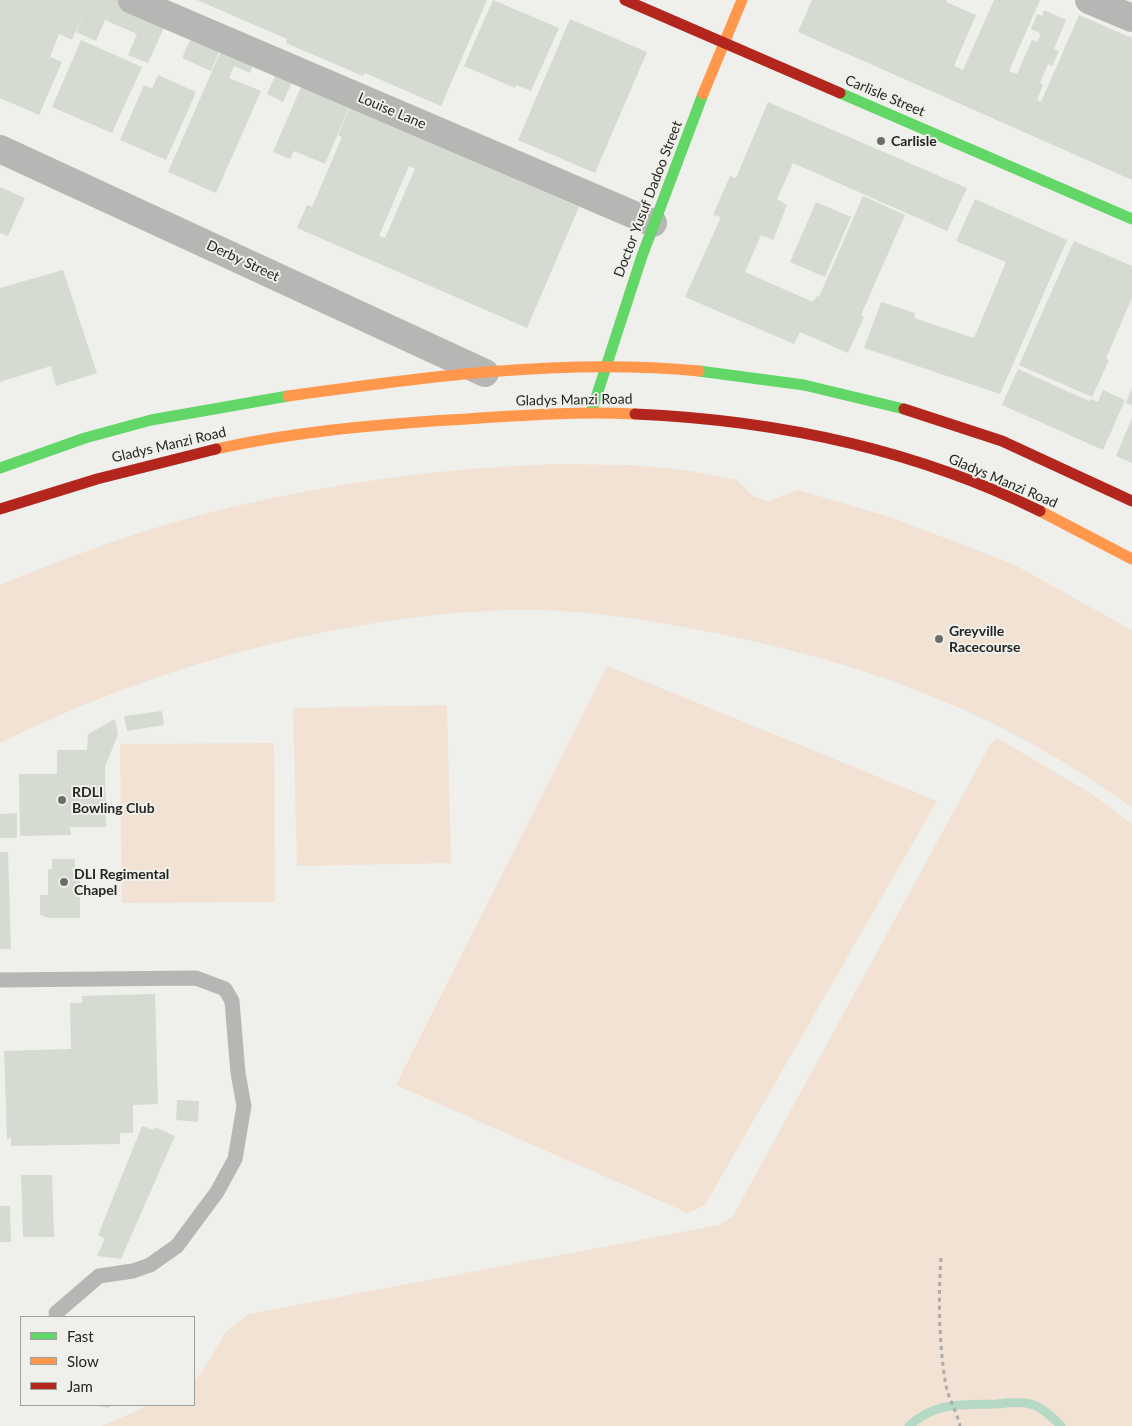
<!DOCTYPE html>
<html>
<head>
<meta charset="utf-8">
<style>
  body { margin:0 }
  #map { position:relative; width:1132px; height:1426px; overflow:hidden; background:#efefec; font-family:Lato,sans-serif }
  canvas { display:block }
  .legend { position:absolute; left:20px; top:1316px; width:175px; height:90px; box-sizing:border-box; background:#f0f0eb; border:1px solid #9f9f9b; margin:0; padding:6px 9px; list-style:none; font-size:15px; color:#252624 }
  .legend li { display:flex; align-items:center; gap:10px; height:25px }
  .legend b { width:25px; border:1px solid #9f9f9b }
</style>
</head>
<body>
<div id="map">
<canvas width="1132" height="1426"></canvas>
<ul class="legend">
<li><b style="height:6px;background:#63d668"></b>Fast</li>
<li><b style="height:6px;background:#ff974d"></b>Slow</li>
<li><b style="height:6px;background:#b3261e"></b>Jam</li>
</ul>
</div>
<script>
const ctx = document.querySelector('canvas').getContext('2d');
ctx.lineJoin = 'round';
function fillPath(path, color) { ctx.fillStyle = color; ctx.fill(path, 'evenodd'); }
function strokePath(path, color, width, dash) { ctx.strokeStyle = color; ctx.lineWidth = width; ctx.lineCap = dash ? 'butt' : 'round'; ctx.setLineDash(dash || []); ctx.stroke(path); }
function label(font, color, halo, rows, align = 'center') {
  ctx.font = font + ' Lato,sans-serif'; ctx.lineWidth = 4; ctx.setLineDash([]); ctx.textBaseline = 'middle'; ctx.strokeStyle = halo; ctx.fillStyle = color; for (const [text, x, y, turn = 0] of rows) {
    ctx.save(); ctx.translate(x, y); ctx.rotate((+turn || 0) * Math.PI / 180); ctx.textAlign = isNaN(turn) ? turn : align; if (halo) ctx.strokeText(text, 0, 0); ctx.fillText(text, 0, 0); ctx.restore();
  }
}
fillPath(new Path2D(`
  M556 464 630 465 685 470 737 480 754 497 769 501 798 490 890 517 1013 564 1128 628 1132 630V808C1002 712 861 661 704 631 639 618 573 608 507 610 336 616 153 667 0 743V585C60 561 120 537 182 520 306 486 427 469 556 464Z
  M607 666 937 801 705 1205 688 1213 396 1085Z
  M447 705 451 863 297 866 293 708Z
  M997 738 1089 792 1132 824V1426H102L150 1405H194V1380L201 1373 226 1332 249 1314 719 1225 733 1216 991 743Z
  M274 743 275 902 122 903 120 744Z`), '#f2e2d3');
strokePath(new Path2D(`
  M909 1426C937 1401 962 1405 996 1404 1009 1403 1021 1401 1034 1405 1045 1410 1052 1417 1061 1426`), '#b6d9c6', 9);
fillPath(new Path2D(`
  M0 0H119L167 21 148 63 128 55 137 34 105 20 96 41 76 32 85 8 72 40 59 34 50 57 62 62 39 115 0 98Z
  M197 0H487L441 106 365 73 363 76 286 43 287 39Z
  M493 0 559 28 531 91 516 85 515 88 464 66Z
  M812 0H947L946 2 976 15 954 66 963 70 994 0H1040L1009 71 1017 74 1032 40 1037 42 1041 34 1031 29 1037 14 1042 16 1044 10 1066 20 1054 49 1059 51 1052 66 1048 64 1040 83 1043 85 1037 100 1041 102 1079 15 1132 38V180L798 32Z
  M570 19 647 52 595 173 518 140Z
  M193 33 222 45 211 71 182 58Z
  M81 40 142 67 112 133 52 107Z
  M223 46 255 60 250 73 234 66 229 78 261 91 216 193 168 172Z
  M278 70 294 78 283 102 267 94Z
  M158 75 196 92 166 160 120 140 144 85 152 89Z
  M304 80 352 100 325 164 294 151 290 159 273 152Z
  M768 102 967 188 947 231 793 163 777 199 787 205 773 240 761 235 745 272 813 302 817 296 819 297 863 196 905 215 861 315 864 317 848 353 800 332 794 344 685 297 721 217 713 215 730 176 736 178Z
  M350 107 579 207 527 328 297 228 307 205 312 207 342 137 338 135ZM409 166 415 169 385 238 379 236Z
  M0 187 25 198 8 236 0 233Z
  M975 199 1067 240 1000 394 864 348 881 302 915 313 914 318 974 338 1006 262 956 241Z
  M816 202 851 217 825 277 790 262Z
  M1074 241 1132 266V298L1106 358 1109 360 1092 397 1019 365Z
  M63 270 97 373 56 386 51 366 0 382V288Z
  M1018 369 1089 401 1091 399 1098 402 1103 390 1125 400 1103 450 1002 405Z
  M1132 388V406L1126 403Z
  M1132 418V463L1116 456Z
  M162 711 164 725 127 731 124 716Z
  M115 719 118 734 105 767 106 827H70L71 835 20 836 19 774H57V750H87L88 734Z
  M17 813V838H0V814Z
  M0 852H8L11 949H0Z
  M52 859H75V869H80V918H49L40 915V895H48V869H52Z
  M155 994 158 1104 133 1105V1133H120V1144L11 1146V1138L7 1139 4 1051 71 1049 70 1003H82V996Z
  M177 1100 199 1101 198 1122 176 1120Z
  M142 1126 153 1130 155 1127 175 1136 121 1259 97 1256 105 1239 98 1235Z
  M21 1175H52L54 1237H23Z
  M0 1206H10L11 1242H0Z
  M91 1405H109V1408Z`), '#d5dbd1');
strokePath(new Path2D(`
  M941 1258C938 1296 939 1347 946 1386 949 1400 957 1412 960 1426`), '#ababaa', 3, [4, 4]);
strokePath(new Path2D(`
  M0 980 196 978 225 989 232 1001 238 1073 244 1106 235 1159 217 1192 177 1246 150 1265 133 1271 99 1276 56 1313`), '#b6b6b5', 15);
strokePath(new Path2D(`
  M132 0 653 223
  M1089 0 1132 18
  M0 149 485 373`), '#b6b6b5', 28);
strokePath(new Path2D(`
  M840 93 1132 219
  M699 371 804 385 904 409
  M591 413 642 256 703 94
  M0 468 85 438 151 420 288 396`), '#63d668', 11);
strokePath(new Path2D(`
  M703 94 742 0
  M288 396C423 377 562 358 699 371
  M216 449C293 432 371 425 449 420 511 416 573 411 635 414
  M1040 511 1132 559`), '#ff974d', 11);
strokePath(new Path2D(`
  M625 0 840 93
  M904 409 1002 441 1132 501
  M635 414C774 420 914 449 1040 511
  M0 509 97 479 216 449`), '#b3261e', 11);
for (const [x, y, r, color] of [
  [881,141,5,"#6c6c6a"],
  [939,639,5,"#6c6c6a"],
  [62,800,5,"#6c6c6a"],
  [64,882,5,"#6c6c6a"]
]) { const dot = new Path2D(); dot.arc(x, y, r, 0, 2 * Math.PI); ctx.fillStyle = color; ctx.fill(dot); strokePath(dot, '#f0f0eb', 2); }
label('14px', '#252624', '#f0f0eb', [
  ["Carlisle Street",885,96,23],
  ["Louise Lane",392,111,23],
  ["Doctor Yusuf Dadoo Street",648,199,-69],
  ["Derby Street",243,261,25],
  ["Gladys Manzi Road",574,400,-1],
  ["Gladys Manzi Road",169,445,-13],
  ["Gladys Manzi Road",1003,481,23]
]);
label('bold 14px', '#252624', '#f0f0eb', [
  ["Carlisle",891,141],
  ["Greyville",949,631],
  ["Racecourse",949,647],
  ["RDLI",72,792],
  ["Bowling Club",72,808],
  ["DLI Regimental",74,874],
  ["Chapel",74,890]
], 'left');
</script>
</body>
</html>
